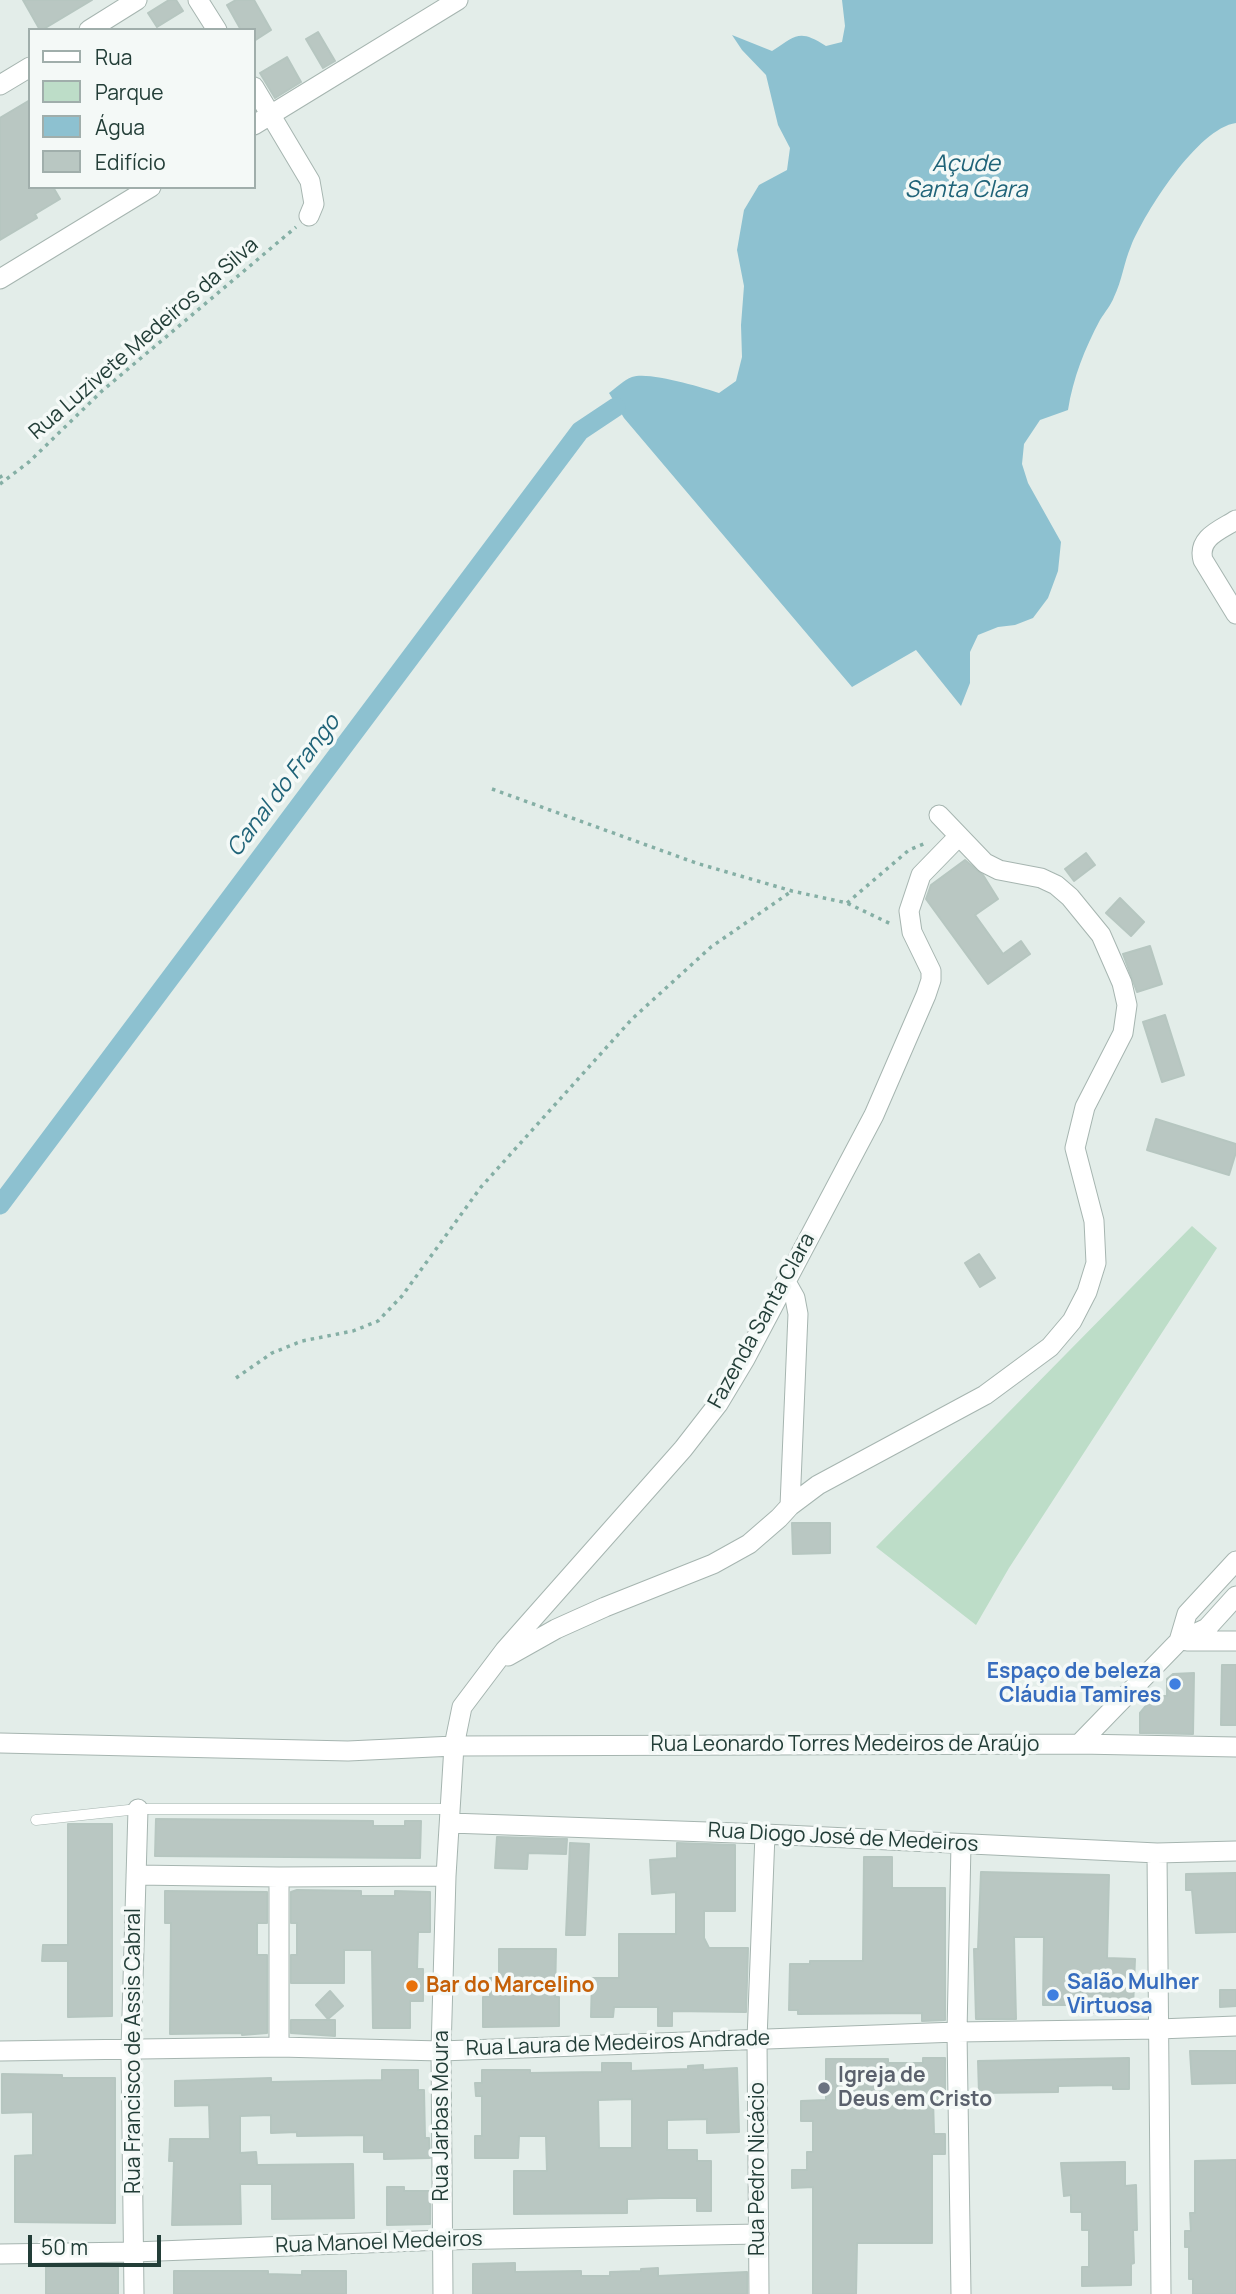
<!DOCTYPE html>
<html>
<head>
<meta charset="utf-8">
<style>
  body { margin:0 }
  #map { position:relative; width:1236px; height:2294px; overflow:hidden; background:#e3ede9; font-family:Manrope,sans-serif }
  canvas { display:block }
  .legend { position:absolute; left:28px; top:28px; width:228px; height:161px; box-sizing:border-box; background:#f4f9f7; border:2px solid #a0aeab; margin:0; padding:9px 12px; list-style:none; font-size:21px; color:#233e38 }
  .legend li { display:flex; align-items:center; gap:14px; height:35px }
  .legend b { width:35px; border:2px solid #a0aeab }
  .scale { position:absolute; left:28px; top:2235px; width:133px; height:32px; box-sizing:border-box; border:4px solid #233e38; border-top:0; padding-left:9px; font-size:21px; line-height:24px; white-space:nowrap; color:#233e38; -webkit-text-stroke:5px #f4f9f7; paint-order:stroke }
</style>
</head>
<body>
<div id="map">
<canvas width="1236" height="2294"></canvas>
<ul class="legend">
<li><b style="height:9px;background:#fff"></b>Rua</li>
<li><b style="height:19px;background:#bdddc8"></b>Parque</li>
<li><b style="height:19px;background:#8dc1d0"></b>Água</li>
<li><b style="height:19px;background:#b9c7c2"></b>Edifício</li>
</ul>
<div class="scale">50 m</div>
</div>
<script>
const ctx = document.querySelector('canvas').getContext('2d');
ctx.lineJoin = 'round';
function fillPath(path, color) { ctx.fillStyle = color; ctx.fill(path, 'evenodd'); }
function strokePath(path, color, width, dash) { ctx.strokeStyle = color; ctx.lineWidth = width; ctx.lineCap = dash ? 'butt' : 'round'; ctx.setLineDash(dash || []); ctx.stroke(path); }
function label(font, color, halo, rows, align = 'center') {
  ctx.font = font + ' Manrope,sans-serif'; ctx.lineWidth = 7; ctx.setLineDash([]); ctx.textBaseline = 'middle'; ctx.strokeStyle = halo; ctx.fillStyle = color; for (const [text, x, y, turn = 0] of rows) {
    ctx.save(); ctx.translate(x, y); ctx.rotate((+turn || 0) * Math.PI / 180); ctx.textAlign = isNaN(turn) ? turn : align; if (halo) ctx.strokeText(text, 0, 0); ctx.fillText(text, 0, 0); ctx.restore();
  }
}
fillPath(new Path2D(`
  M1192 1226 1217 1248 1009 1568 976 1625 876 1547Z`), '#bdddc8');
fillPath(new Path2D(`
  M842 0H1236V123C1198 128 1145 212 1131 246 1124 262 1122 281 1114 297 1111 305 1105 312 1100 320 1085 348 1073 378 1068 410L1040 420 1024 444 1022 464 1028 483 1061 542 1058 571 1048 598 1033 618 1015 625 998 627 978 635 970 652V683L961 706 916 650 852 687 624 418 609 393C616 388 624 380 632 377 648 371 701 387 719 393L736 381 742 357 741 325 744 286 737 250 744 210 759 185 787 170 790 148 778 125 766 75 742 50 732 35 772 51C797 35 799 29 826 46L842 42 845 26Z`), '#8dc1d0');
strokePath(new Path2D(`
  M0 1205 580 431 616 407`), '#8dc1d0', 19);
const building = new Path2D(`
  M23 0H92L42 30H40Z
  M169 0H176L183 11 157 27 148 13Z
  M236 0H254L271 30 254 41V30H241L227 5Z
  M318 32 335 61 323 68 306 39Z
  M287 57 301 82 275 98 260 73Z
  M30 100V187H53L60 199 35 214 37 218 0 240V118Z
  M1086 853 1095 865 1074 881 1065 869Z
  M965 860 983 875 998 899 975 915 1003 954 1021 941 1030 954 988 984 926 899 931 885Z
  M1120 898 1144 922 1131 936 1106 913Z
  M1150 946 1162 984 1137 992 1123 954Z
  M1165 1015 1184 1075 1162 1082 1143 1022Z
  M1156 1119 1236 1144V1152L1229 1175 1147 1150Z
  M979 1254 995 1278 980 1287 965 1263Z
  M792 1523H830V1553L793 1554Z
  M1222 1665H1236V1725H1221Z
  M1194 1673 1193 1734 1140 1733V1713L1154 1696H1167V1679L1173 1674Z
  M156 1819 373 1821V1826H405V1821H421L420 1858 155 1856Z
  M68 1824H112V2016L68 2017V1961H42L43 1945H68Z
  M497 1837 567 1839 566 1854 528 1853 527 1869 495 1868Z
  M570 1843 589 1844 585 1935H566Z
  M677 1843 735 1845V1911H704V1938L709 1948H748L746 2012 672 2011V2026H658V2007H614L613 2017H591L592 1978H619V1934H676V1892L652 1894 650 1860 677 1858Z
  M864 1857H892V1888H945V2020L922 2021V2013L798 2014V2010H789L790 1964H810V1961H863Z
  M981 1872 1109 1875 1107 1958 1135 1959 1133 2007 1095 2005V2013L1070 2012V2005H1043L1044 1937H1014L1016 2019H976L974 1949H978Z
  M1236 1873V1932L1196 1933 1192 1890H1186V1874Z
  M297 1890 361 1891V1896H395V1891L430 1892V1932H418L417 1969H423V2001H410V2028H373L372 1950H344V1983H291V1955H297V1923H291V1892Z
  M165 1891 267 1892V1923H257V1955H267V2033L242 2035V2033L170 2034 171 1923H165Z
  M499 1949H556L555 1997H559V2026L483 2027V1997H490V1978H499Z
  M1220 1990H1236V2006L1220 2007Z
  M330 1991 343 2006 328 2019 316 2005Z
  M291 2020H335V2036L291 2033Z
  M1190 2051H1236V2083L1192 2084Z
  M923 2058H945V2099H933L934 2134H945V2154H932V2243H857L856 2294H813V2187L792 2188V2170H807V2152H813V2121H801V2101L826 2100V2059H888V2063H923Z
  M1129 2058V2089H1113V2085L1058 2086V2092L979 2093 978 2061Z
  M602 2063H631V2071L688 2069V2066L703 2065V2070L737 2068 739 2132 707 2133V2119L667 2120V2150H697V2161H711V2211H697V2198H661L627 2199V2213L514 2214V2171H547L546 2136H519L518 2158H475V2136H482V2096H476L475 2083H482V2070H530V2073L602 2072ZM632 2099V2148H599L598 2100Z
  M382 2070H418V2090H424L425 2138H429L430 2158 384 2159V2152H364V2135L297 2136V2132L271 2133V2115L240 2116V2153L256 2152 257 2165 353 2164 354 2218 272 2219V2184H240L241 2224 172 2225 174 2161H169L170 2139H210L209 2105 175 2106V2081L271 2078V2082L382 2080Z
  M2 2074 62 2075V2078H115V2223L15 2222V2156L33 2155V2112L2 2113Z
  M1236 2160V2294H1193V2279H1189V2247H1185V2231H1191L1190 2213H1195V2161Z
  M1125 2162V2186L1136 2185 1137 2230H1133L1134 2263 1131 2264V2285L1082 2286V2267H1089V2230H1082V2212H1071V2195L1064 2196 1061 2163Z
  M387 2187H404V2191H430V2224L387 2225Z
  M515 2263V2272L581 2271V2276H610V2272L641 2271V2269L658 2268V2276L747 2272V2294H473V2264Z
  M118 2266V2294H46V2267Z
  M174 2271H268V2274L302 2275V2271H346V2294H174Z`);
fillPath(building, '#b9c7c2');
strokePath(building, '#b6c6c0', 2);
const lane = new Path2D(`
  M36 1820 138 1809H451`);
const street = new Path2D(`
  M198 0 217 30
  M89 30 137 0
  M0 85 30 67
  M254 87 310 181 314 204 309 216
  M254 125 458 0
  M0 279 151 187
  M1236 520C1220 530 1197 538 1203 560L1236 614
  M786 1282 795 1298 798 1314 790 1506
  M1179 1641 1187 1614 1236 1561
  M1187 1641H1236
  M508 1656 556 1629 605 1607 713 1564 749 1544 779 1518 790 1506 818 1485 985 1395 1050 1347 1072 1321 1087 1292 1096 1263 1094 1221 1075 1148 1085 1107 1123 1033 1127 1005 1122 983 1101 935 1070 897 1056 885 1041 878 999 870 985 863 939 815
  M0 1743 348 1751 454 1746 1079 1744 1236 1747
  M1079 1744 1179 1641 1207 1628 1236 1596
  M450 1823 765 1834 1157 1853 1236 1851
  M961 1844 957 2032 961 2294
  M1157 1853 1161 2294
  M136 1875 279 1877 446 1876
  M279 2047V1877
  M0 2051 279 2047 441 2051 957 2032 1159 2029 1236 2026
  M0 2254 134 2252 443 2240 759 2234
  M134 2294 131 2050 138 1809
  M443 2294 441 2051 446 1876 454 1746 462 1707 505 1650 683 1449 718 1404 745 1359 874 1115 926 995 931 980V971L912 932 909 911 921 875 958 837
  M759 2294 757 2039 765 1834`);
strokePath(lane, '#a6b5b0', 11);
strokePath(street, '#a6b5b0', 21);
strokePath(new Path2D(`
  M0 475 4 482
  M0 484 29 462 102 391 296 227
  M492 789 696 863 792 891 847 903 893 925
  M847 903 909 850 926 843
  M236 1378 272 1353 302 1341 353 1331 378 1321 402 1296 481 1187 632 1019 711 947 792 891`), '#85afa5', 3.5, [3.5, 5]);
strokePath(lane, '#fff', 10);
strokePath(street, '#fff', 19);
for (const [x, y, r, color] of [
  [1175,1684,7,"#3f7fe0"],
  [412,1986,7,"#e8710a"],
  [1053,1995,7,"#3f7fe0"],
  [824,2088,7,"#6b7280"]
]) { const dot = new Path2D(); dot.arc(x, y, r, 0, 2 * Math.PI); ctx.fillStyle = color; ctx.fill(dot); strokePath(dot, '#f4f9f7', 2.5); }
label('21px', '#233e38', '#f4f9f7', [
  ["Rua Luzivete Medeiros da Silva",144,339,-41],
  ["Fazenda Santa Clara",762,1321,-61],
  ["Rua Leonardo Torres Medeiros de Araújo",845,1745],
  ["Rua Diogo José de Medeiros",843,1838,3],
  ["Rua Laura de Medeiros Andrade",618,2044,-2],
  ["Rua Francisco de Assis Cabral",134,2051,-90],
  ["Rua Jarbas Moura",442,2116,-90],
  ["Rua Pedro Nicácio",758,2169,-90],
  ["Rua Manoel Medeiros",379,2243,-2]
]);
label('bold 21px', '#366cbe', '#f4f9f7', [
  ["Espaço de beleza",1161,1672],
  ["Cláudia Tamires",1161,1696],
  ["Salão Mulher",1067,1983,"left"],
  ["Virtuosa",1067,2007,"left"]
], 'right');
label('bold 21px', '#c56008', '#f4f9f7', [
  ["Bar do Marcelino",426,1986]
], 'left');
label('bold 21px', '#5b616d', '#f4f9f7', [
  ["Igreja de",838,2076],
  ["Deus em Cristo",838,2100]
], 'left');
label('italic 23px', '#1f6378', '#f4f9f7', [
  ["Açude",966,165],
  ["Santa Clara",966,191],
  ["Canal do Frango",284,786,-53]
]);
</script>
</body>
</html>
